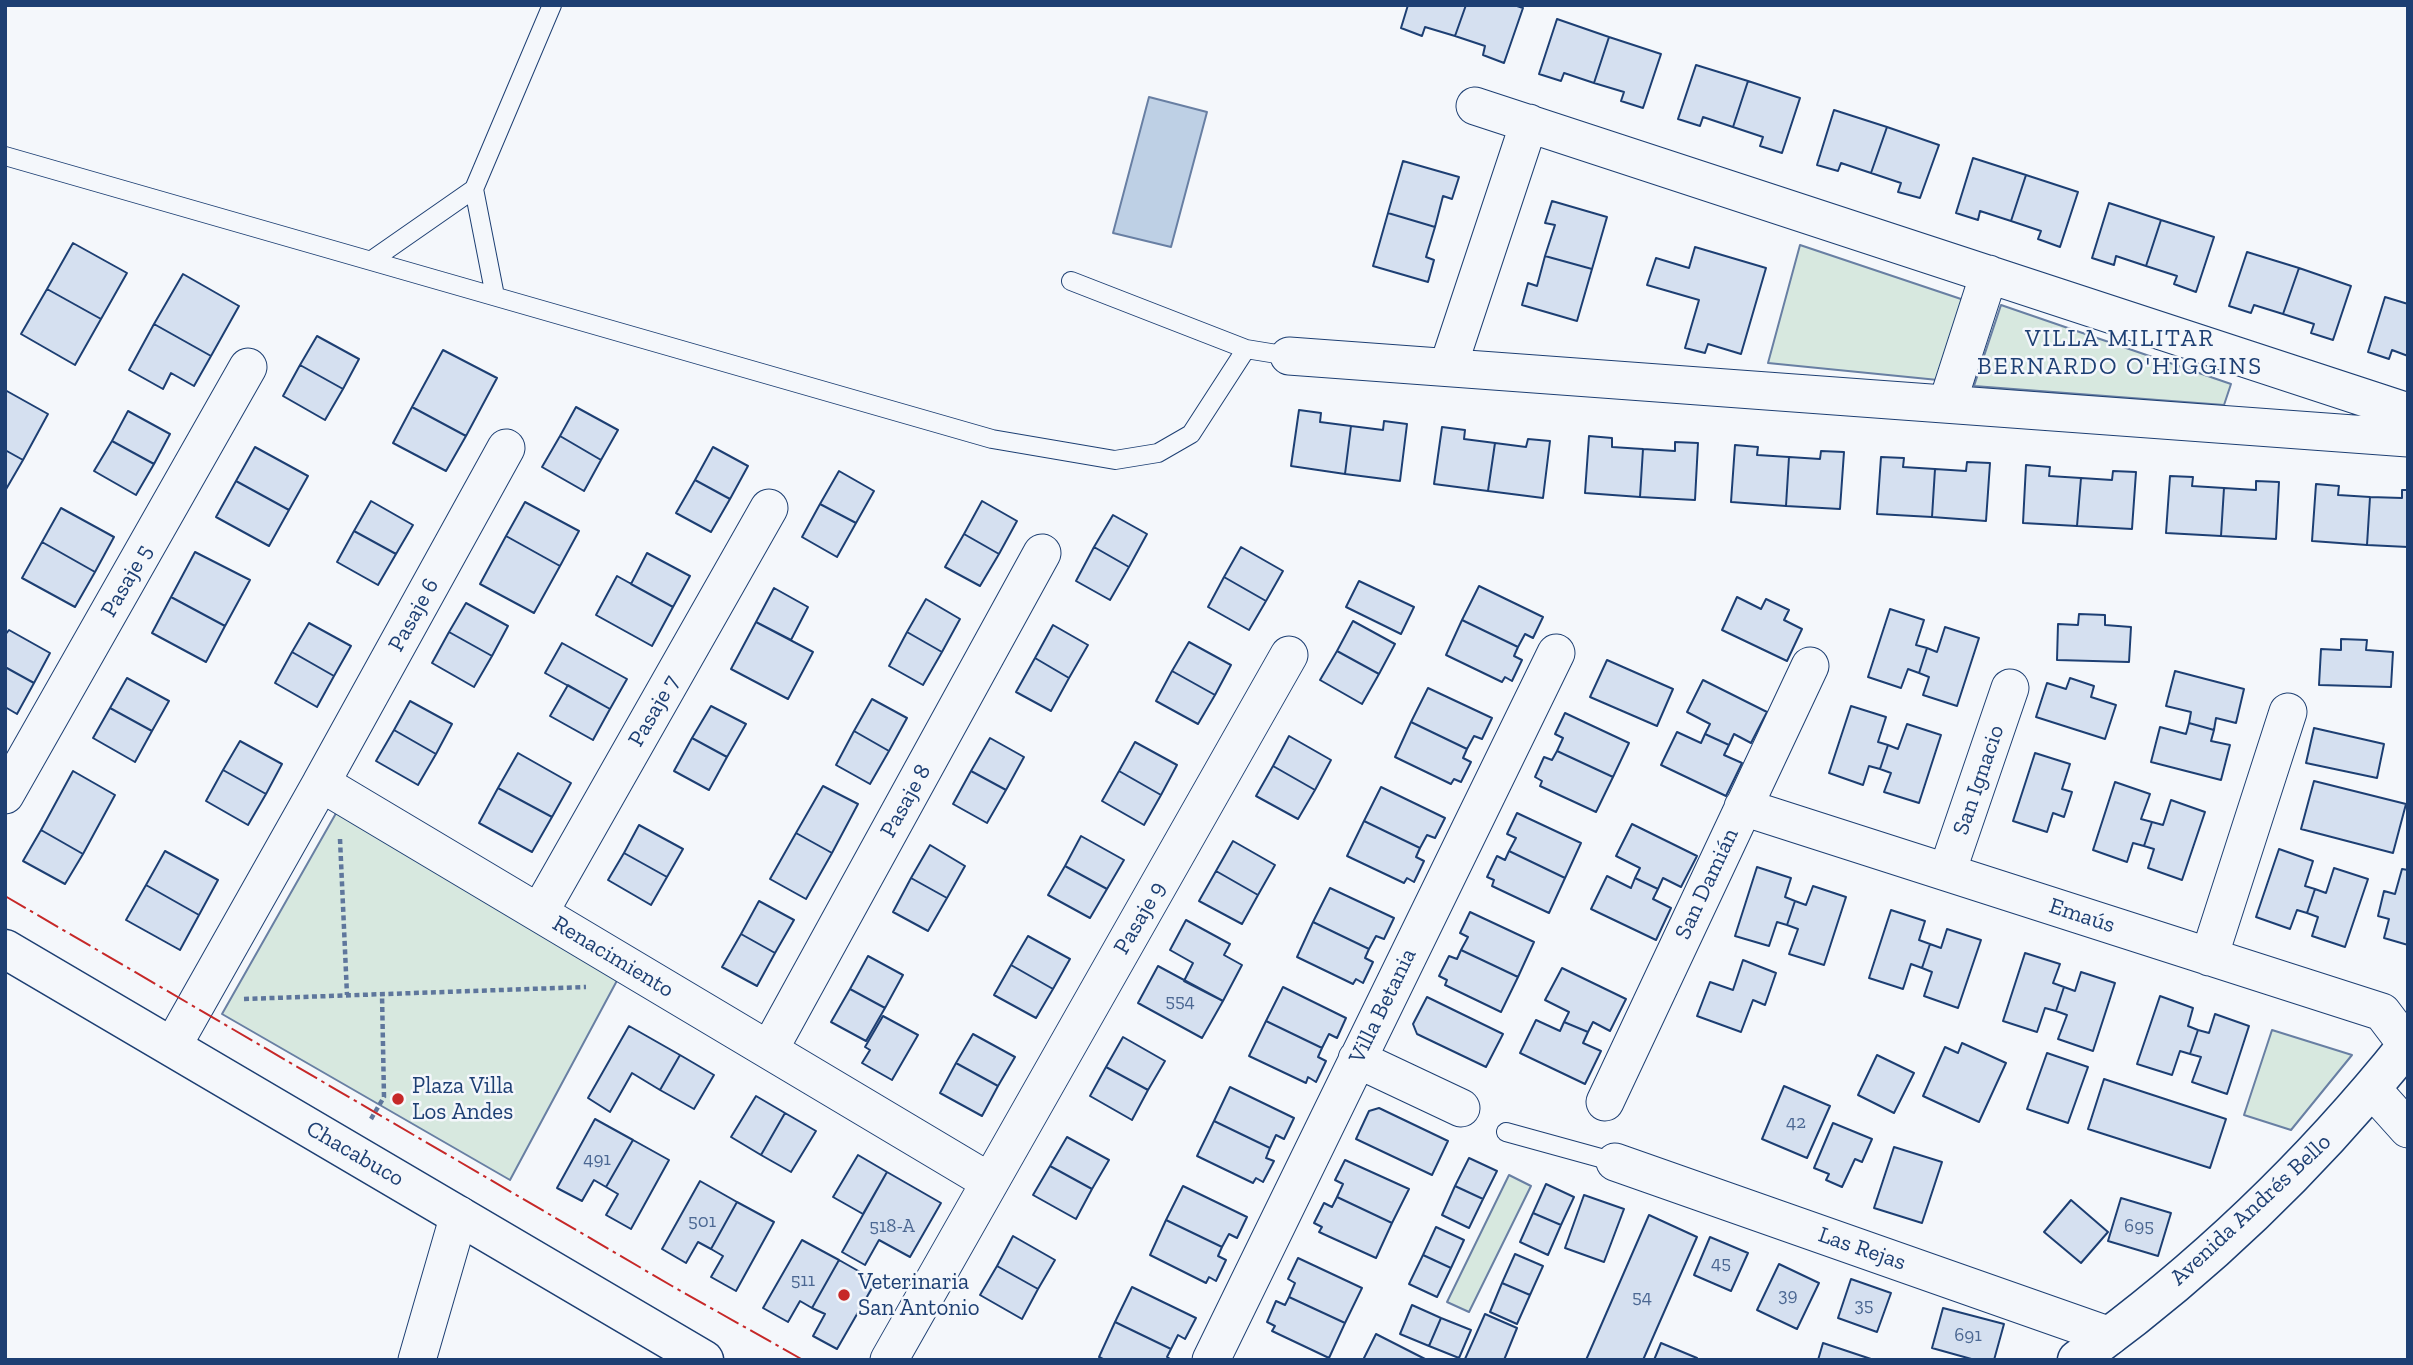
<!DOCTYPE html>
<html>
<head>
<meta charset="utf-8">
<style>
  body { margin:0 }
  #map { position:relative; width:2413px; height:1365px; overflow:hidden; background:#f4f7fb; font-family:"Zilla Slab",serif }
  canvas { display:block }
  .frame { position:absolute; inset:0; border:7px solid #1d3f73; pointer-events:none }
</style>
</head>
<body>
<div id="map">
<canvas width="2413" height="1365"></canvas>
<div class="frame"></div>
</div>
<script>
const ctx = document.querySelector('canvas').getContext('2d');
ctx.lineJoin = 'round';
function fillPath(path, color) { ctx.fillStyle = color; ctx.fill(path, 'evenodd'); }
function strokePath(path, color, width, dash) { ctx.strokeStyle = color; ctx.lineWidth = width; ctx.lineCap = dash ? 'butt' : 'round'; ctx.setLineDash(dash || []); ctx.stroke(path); }
function label(font, color, halo, rows, align = 'center') {
  ctx.font = font + ' "Zilla Slab",serif'; ctx.lineWidth = 5; ctx.setLineDash([]); ctx.textBaseline = 'middle'; ctx.strokeStyle = halo; ctx.fillStyle = color; for (const [text, x, y, turn = 0] of rows) {
    ctx.save(); ctx.translate(x, y); ctx.rotate((+turn || 0) * Math.PI / 180); ctx.textAlign = isNaN(turn) ? turn : align; if (halo) ctx.strokeText(text, 0, 0); ctx.fillText(text, 0, 0); ctx.restore();
  }
}
const green = new Path2D(`
  M1800 245 1964 300 1938 380 1768 363Z
  M2001 305 2231 384 2224 405 1974 386Z
  M339 808 620 975 510 1180 222 1014Z
  M2272 1030 2352 1055 2291 1130 2244 1115Z
  M1509 1175 1531 1186 1469 1312 1447 1302Z`);
fillPath(green, '#d7e8df');
strokePath(green, '#687fa3', 2);
const water = new Path2D(`
  M1149 97 1207 112 1171 247 1113 233Z`);
fillPath(water, '#bed0e5');
strokePath(water, '#687fa3', 2);
const building = new Path2D(`
  M1408 5H1466L1455 36 1425 27 1422 36 1401 28Z
  M1466 5H1514L1523 8 1504 63 1483 55 1485 46 1455 36Z
  M1557 19 1609 37 1594 83 1564 73 1561 81 1539 74Z
  M1609 37 1661 54 1643 108 1621 101 1624 92 1594 83Z
  M1696 65 1748 81 1733 127 1703 117 1700 126 1678 119Z
  M1748 81 1800 98 1782 153 1760 146 1763 137 1733 127Z
  M1834 110 1887 127 1871 173 1841 163 1838 171 1817 165Z
  M1887 127 1939 145 1920 198 1898 192 1901 183 1871 173Z
  M1973 158 2026 175 2011 221 1980 211 1978 220 1956 213Z
  M1403 161 1459 177 1452 199 1443 196 1435 227 1388 213Z
  M2026 175 2078 192 2060 247 2038 239 2041 231 2011 221Z
  M1552 201 1607 217 1592 269 1545 256 1555 225 1545 223Z
  M2109 203 2161 220 2146 266 2116 256 2114 265 2092 258Z
  M1388 213 1435 227 1426 257 1434 260 1428 282 1373 266Z
  M2161 220 2214 237 2196 292 2174 284 2177 276 2146 266Z
  M73 243 127 273 101 319 47 289Z
  M1695 247 1766 268 1741 354 1708 344 1705 353 1685 348 1699 300 1647 285 1656 258 1689 268Z
  M2247 252 2299 268 2283 314 2254 305 2251 313 2229 306Z
  M1545 256 1592 269 1577 321 1522 305 1528 283 1537 286Z
  M2299 268 2351 286 2333 340 2311 333 2314 324 2283 314Z
  M183 274 239 306 211 356 154 324Z
  M47 289 101 319 75 365 21 334Z
  M2385 297 2408 304V356L2392 350 2389 359 2368 352Z
  M154 324 211 356 194 386 171 373 163 389 129 370Z
  M317 336 359 359 343 389 300 365Z
  M443 350 497 378 466 436 412 407Z
  M300 365 343 389 325 420 283 396Z
  M5 390 48 414 23 460 5 450Z
  M412 407 466 436 446 471 393 443Z
  M576 407 618 430 601 460 560 436Z
  M1299 410 1321 413 1320 422 1351 426 1345 474 1291 466Z
  M128 411 170 434 154 464 112 441Z
  M1384 421 1407 424 1400 481 1345 474 1351 426 1383 430Z
  M1442 427 1465 430 1464 439 1495 443 1488 491 1434 484Z
  M560 436 601 460 584 491 542 467Z
  M1589 436 1612 438V447L1643 449 1640 497 1585 493Z
  M1528 439 1550 441 1543 498 1488 491 1495 443 1526 447Z
  M112 441 154 464 136 495 94 471Z
  M1675 442 1698 443 1695 500 1640 497 1643 449 1675 451Z
  M1735 445 1758 447 1757 455 1789 457 1786 506 1731 502Z
  M255 447 308 476 289 510 236 481Z
  M713 447 748 466 730 499 695 480Z
  M5 450 23 460 5 491Z
  M1821 451 1844 452 1840 509 1786 506 1789 457 1820 459Z
  M1881 457 1904 458 1903 467 1935 469 1932 517 1877 514Z
  M1967 462 1990 463 1986 521 1932 517 1935 469 1966 471Z
  M2026 465 2050 467 2049 476 2081 478 2077 526 2023 523Z
  M839 471 874 491 856 523 820 504Z
  M2113 471 2136 472 2132 529 2077 526 2081 478 2112 480Z
  M2170 476 2193 477 2192 486 2224 488 2221 536 2166 533Z
  M695 480 730 499 711 532 676 513Z
  M236 481 289 510 269 546 216 517Z
  M2256 481 2279 482 2276 539 2221 536 2224 488 2256 490Z
  M2316 484 2339 486 2338 495 2370 497 2367 545 2312 541Z
  M2402 490H2408V547L2367 545 2370 497 2402 498Z
  M371 501 413 525 396 554 354 531Z
  M982 501 1017 521 999 554 964 534Z
  M525 502 579 531 560 566 506 536Z
  M820 504 856 523 837 557 802 537Z
  M61 508 114 537 95 572 42 542Z
  M1113 515 1147 534 1129 567 1094 547Z
  M354 531 396 554 378 585 337 562Z
  M964 534 999 554 980 586 945 567Z
  M506 536 560 566 534 613 480 584Z
  M42 542 95 572 75 607 22 578Z
  M1094 547 1129 567 1110 600 1076 581Z
  M1241 547 1283 571 1266 601 1224 577Z
  M195 552 250 580 225 626 171 597Z
  M647 553 690 576 673 607 631 584Z
  M617 576 673 607 652 646 596 615Z
  M1224 577 1266 601 1249 630 1208 607Z
  M1359 581 1414 607 1401 634 1346 607Z
  M1479 586 1543 617 1533 638 1525 634 1518 647 1462 620Z
  M774 588 808 607 791 640 756 622Z
  M171 597 225 626 206 662 152 633Z
  M1737 597 1761 609 1766 599 1789 610 1784 620 1802 629 1787 661 1722 630Z
  M926 599 960 619 942 652 907 632Z
  M466 603 508 626 492 656 449 632Z
  M1890 609 1924 620 1916 645 1927 648 1919 673 1908 669 1901 688 1868 677Z
  M2079 614 2105 615V625L2131 627 2129 662 2057 660 2058 624 2078 625Z
  M1462 620 1518 647 1514 656 1522 660 1512 681 1505 677 1502 682 1446 655Z
  M1353 621 1395 644 1379 674 1337 651Z
  M756 622 813 652 788 699 731 669Z
  M309 623 351 646 334 676 292 652Z
  M1053 625 1088 645 1069 678 1035 658Z
  M1945 627 1979 638 1957 706 1923 695 1929 677 1919 673 1927 648 1937 652Z
  M9 630 50 653 34 683 5 667V635Z
  M449 632 492 656 474 687 432 663Z
  M907 632 942 652 923 685 889 666Z
  M2341 639 2367 640 2366 650 2393 652 2391 687 2319 685 2321 649 2341 650Z
  M1189 642 1231 665 1215 695 1172 671Z
  M562 643 627 679 610 709 545 673Z
  M1337 651 1379 674 1362 704 1320 680Z
  M292 652 334 676 317 707 275 683Z
  M1035 658 1069 678 1051 711 1016 692Z
  M1607 660 1673 689 1657 726 1590 697Z
  M5 667 34 683 17 714 5 707Z
  M1172 671 1215 695 1198 724 1156 701Z
  M2175 671 2244 689 2236 723 2216 718 2214 730 2189 723 2191 712 2166 706Z
  M127 678 169 701 152 731 110 708Z
  M2070 678 2094 686 2091 697 2116 705 2105 739 2036 717 2047 683 2066 689Z
  M1703 680 1767 712 1751 743 1734 734 1729 745 1705 734 1710 724 1687 712Z
  M568 685 610 709 593 740 550 716Z
  M1428 688 1492 718 1482 739 1474 736 1467 749 1411 722Z
  M872 699 907 718 889 751 854 731Z
  M410 701 452 724 436 754 394 730Z
  M711 706 746 724 727 757 692 738Z
  M1851 706 1886 717 1878 742 1888 745 1880 769 1869 766 1863 785 1829 773Z
  M110 708 152 731 135 762 93 738Z
  M1565 713 1629 743 1613 777 1557 751 1563 738 1555 734Z
  M1411 722 1467 749 1463 758 1471 762 1461 782 1454 779 1451 784 1395 757Z
  M2189 723 2214 730 2211 741 2230 745 2221 780 2151 762 2160 727 2186 734Z
  M1907 724 1941 735 1919 803 1884 792 1891 773 1880 769 1888 745 1898 749Z
  M2314 728 2384 744 2377 778 2306 763Z
  M394 730 436 754 418 785 376 761Z
  M854 731 889 751 870 784 836 765Z
  M1677 732 1701 743 1705 734 1729 745 1724 755 1742 763 1726 796 1661 765Z
  M1289 736 1331 760 1315 790 1273 766Z
  M692 738 727 757 709 790 674 771Z
  M990 738 1024 757 1006 790 971 771Z
  M240 741 282 764 266 794 223 770Z
  M1135 742 1177 765 1161 795 1119 771Z
  M1557 751 1613 777 1596 812 1540 786 1542 781 1535 777 1544 757 1552 760Z
  M518 753 571 783 552 817 498 788Z
  M2035 753 2070 764 2062 789 2072 792 2064 817 2053 813 2047 832 2013 821Z
  M1273 766 1315 790 1298 819 1256 796Z
  M223 770 266 794 248 825 206 801Z
  M73 771 115 795 83 854 41 830Z
  M971 771 1006 790 987 823 953 804Z
  M1119 771 1161 795 1144 825 1102 801Z
  M2314 781 2406 804 2393 853 2301 829Z
  M2115 782 2150 794 2141 819 2152 822 2144 846 2133 843 2127 862 2093 850Z
  M823 786 858 804 832 853 796 833Z
  M1381 787 1445 818 1435 838 1427 835 1420 848 1364 821Z
  M498 788 552 817 532 852 479 823Z
  M2171 800 2205 812 2182 880 2148 868 2154 849 2144 846 2152 822 2163 825Z
  M1517 813 1581 843 1565 878 1509 851 1516 838 1507 834Z
  M1364 821 1420 848 1416 857 1424 861 1414 882 1407 878 1404 883 1347 856Z
  M1632 824 1697 856 1681 887 1663 878 1658 889 1635 878 1640 868 1616 856Z
  M639 825 683 849 667 877 624 853Z
  M41 830 83 854 65 884 23 861Z
  M796 833 832 853 806 899 770 879Z
  M1081 836 1124 860 1107 889 1065 866Z
  M1233 841 1275 865 1258 895 1216 871Z
  M930 845 965 866 947 898 911 878Z
  M2279 849 2313 861 2305 886 2315 889 2307 913 2297 910 2290 929 2256 917Z
  M165 851 218 880 199 915 146 885Z
  M1509 851 1565 878 1549 913 1492 886 1494 880 1487 877 1497 856 1505 860Z
  M624 853 667 877 651 905 608 880Z
  M1065 866 1107 889 1090 918 1048 895Z
  M1757 867 1791 878 1785 897 1795 901 1787 925 1777 922 1769 946 1735 936Z
  M2334 868 2368 879 2345 947 2312 936 2318 917 2307 913 2315 889 2326 893Z
  M2402 869 2408 870V945L2384 938 2389 919 2378 916 2384 891 2395 894Z
  M1216 871 1258 895 1242 924 1199 901Z
  M1607 876 1631 888 1635 878 1658 889 1653 899 1671 908 1656 940 1591 909Z
  M911 878 947 898 928 931 893 912Z
  M146 885 199 915 180 950 126 920Z
  M1813 886 1846 897 1824 965 1789 954 1798 929 1787 925 1795 901 1806 905Z
  M1330 888 1394 918 1384 939 1376 936 1369 949 1313 922Z
  M759 901 794 920 775 953 741 934Z
  M1891 910 1925 921 1919 940 1930 944 1922 968 1911 964 1903 989 1869 978Z
  M1470 912 1534 942 1518 977 1461 950 1468 937 1460 933Z
  M1186 920 1230 944 1224 955 1242 965 1223 1001 1184 981 1193 963 1170 950Z
  M1313 922 1369 949 1365 958 1373 962 1363 983 1356 979 1353 984 1297 957Z
  M1947 929 1981 940 1958 1008 1924 996 1932 972 1922 968 1930 944 1941 948Z
  M741 934 775 953 757 986 722 967Z
  M1028 936 1070 959 1053 989 1011 965Z
  M1461 950 1518 977 1501 1012 1445 985 1447 980 1439 976 1449 956 1457 959Z
  M2025 953 2060 964 2053 983 2064 987 2056 1011 2045 1008 2037 1032 2003 1021Z
  M868 956 903 975 885 1008 850 989Z
  M1743 960 1776 973 1765 1005 1753 1000 1741 1032 1697 1016 1710 982 1733 990Z
  M1011 965 1053 989 1036 1018 994 995Z
  M1158 966 1223 1001 1202 1038 1138 1003Z
  M1562 968 1626 999 1610 1031 1593 1022 1588 1032 1564 1022 1569 1012 1545 1000Z
  M2081 972 2115 983 2093 1051 2058 1039 2067 1015 2056 1011 2064 987 2075 991Z
  M1283 987 1346 1018 1337 1038 1329 1034 1322 1048 1266 1021Z
  M850 989 885 1008 866 1041 831 1022Z
  M2160 996 2193 1008 2188 1026 2198 1030 2190 1054 2180 1051 2172 1075 2137 1064Z
  M1427 997 1503 1034 1486 1067 1417 1034 1413 1024Z
  M2215 1014 2249 1026 2227 1094 2192 1082 2201 1057 2190 1054 2198 1030 2209 1033Z
  M883 1016 918 1035 892 1080 862 1063 870 1050 865 1047Z
  M1536 1020 1560 1031 1564 1022 1588 1032 1583 1043 1601 1051 1585 1084 1520 1053Z
  M1266 1021 1322 1048 1318 1057 1326 1061 1316 1082 1308 1077 1306 1083 1249 1056Z
  M629 1026 680 1055 660 1090 632 1073 610 1112 588 1098Z
  M973 1034 1015 1057 998 1086 956 1063Z
  M1123 1037 1165 1061 1148 1090 1106 1067Z
  M1962 1043 2006 1063 1979 1122 1923 1096 1945 1047 1958 1053Z
  M2047 1053 2088 1067 2068 1123 2027 1109Z
  M680 1055 714 1075 694 1109 660 1090Z
  M1877 1055 1914 1073 1894 1113 1858 1095Z
  M956 1063 998 1086 982 1116 940 1093Z
  M1106 1067 1148 1090 1132 1120 1090 1096Z
  M2104 1079 2226 1119 2210 1168 2088 1129Z
  M1784 1086 1830 1106 1807 1158 1762 1139Z
  M1230 1087 1294 1118 1284 1139 1276 1135 1270 1148 1214 1121Z
  M756 1096 785 1113 761 1155 731 1137Z
  M1379 1108 1448 1141 1432 1175 1356 1139 1369 1111Z
  M785 1113 816 1131 791 1172 761 1155Z
  M595 1119 633 1140 606 1187 594 1180 582 1201 557 1188Z
  M1214 1121 1270 1148 1266 1158 1274 1161 1263 1182 1256 1178 1253 1183 1197 1156Z
  M1833 1123 1872 1139 1862 1162 1855 1159 1842 1187 1826 1180 1829 1174 1814 1168Z
  M1067 1137 1109 1160 1092 1189 1050 1166Z
  M633 1140 669 1160 631 1229 606 1215 618 1194 606 1187Z
  M1894 1147 1942 1162 1922 1223 1874 1208Z
  M858 1155 887 1172 863 1214 833 1197Z
  M1469 1158 1497 1171 1483 1199 1455 1186Z
  M1345 1160 1409 1189 1392 1223 1337 1197 1343 1184 1335 1180Z
  M1050 1166 1092 1189 1076 1219 1033 1195Z
  M887 1172 941 1203 910 1257 879 1240 865 1265 842 1252Z
  M700 1181 737 1202 711 1249 698 1242 686 1263 662 1249Z
  M1546 1184 1574 1197 1561 1225 1533 1213Z
  M1183 1186 1247 1217 1237 1238 1229 1234 1222 1247 1166 1220Z
  M1455 1186 1483 1199 1469 1228 1442 1215Z
  M1584 1195 1624 1209 1604 1262 1565 1248Z
  M1337 1197 1392 1223 1376 1258 1319 1232 1322 1227 1314 1223 1324 1203 1332 1207Z
  M2121 1198 2171 1213 2158 1256 2108 1241Z
  M2071 1200 2108 1232 2081 1263 2044 1232Z
  M737 1202 774 1222 736 1291 711 1277 723 1256 711 1249Z
  M1533 1213 1561 1225 1548 1255 1520 1242Z
  M1649 1215 1697 1237 1643 1360H1586Z
  M1166 1220 1222 1247 1218 1256 1226 1260 1216 1281 1209 1277 1206 1283 1150 1255Z
  M1436 1227 1464 1240 1451 1268 1423 1255Z
  M1013 1236 1055 1260 1038 1289 997 1266Z
  M1710 1237 1748 1253 1731 1291 1694 1275Z
  M802 1240 839 1260 812 1308 800 1301 788 1322 763 1308Z
  M1515 1254 1543 1266 1530 1295 1502 1283Z
  M1423 1255 1451 1268 1437 1297 1409 1284Z
  M1298 1258 1362 1288 1345 1323 1289 1297 1295 1283 1288 1279Z
  M839 1260 876 1281 837 1349 813 1336 825 1314 812 1308Z
  M1779 1264 1819 1283 1797 1329 1757 1310Z
  M997 1266 1038 1289 1022 1319 980 1295Z
  M1851 1279 1891 1293 1877 1332 1838 1318Z
  M1502 1283 1530 1295 1517 1324 1490 1312Z
  M1132 1287 1196 1318 1185 1339 1178 1335 1171 1349 1115 1322Z
  M1289 1297 1345 1323 1329 1358 1272 1331 1275 1326 1267 1322 1276 1301 1285 1305Z
  M1412 1305 1441 1318 1429 1346 1400 1334Z
  M1943 1308 2004 1324 1994 1360H1975L1932 1348Z
  M1485 1314 1517 1328 1504 1360 1465 1359Z
  M1441 1318 1471 1330 1459 1358 1429 1346Z
  M1115 1322 1171 1349 1167 1357 1172 1360H1105L1099 1357Z
  M1376 1334 1427 1360H1363Z
  M1661 1343 1697 1358 1696 1360H1654Z
  M1823 1343 1874 1360H1818Z`);
fillPath(building, '#d5e0f0');
strokePath(building, '#1d3f73', 2);
const service = new Path2D(`
  M5 156 992 439 1115 460 1158 453 1191 434 1246 349
  M372 260 474 189
  M1071 281 1246 349 1289 356
  M495 296 474 189 552 5
  M1506 1132 1615 1162`);
const minor = new Path2D(`
  M1475 106 2408 412
  M1289 356 2408 438
  M1448 367 1529 123
  M1947 404 1989 274
  M321 783 506 448
  M5 795 248 367
  M1743 807 2382 1012 2407 1045
  M1947 872 2010 688
  M539 913 769 508
  M2209 957 2288 712
  M172 1047 321 783 990 1182 889 1360
  M769 1050 1042 553
  M1357 1059 1461 1108
  M2372 1089 2408 1129
  M1605 1102 1810 666
  M1615 1162 2110 1336
  M990 1182 1289 655
  M417 1360 459 1215
  M1211 1360 1556 653`);
const tertiary = new Path2D(`
  M5 949 704 1360`);
const secondary = new Path2D(`
  M2077 1360C2202 1270 2312 1164 2408 1044`);
strokePath(service, '#1d3f73', 20);
strokePath(minor, '#1d3f73', 39);
strokePath(tertiary, '#1d3f73', 41);
strokePath(secondary, '#1d3f73', 41);
strokePath(new Path2D(`
  M340 839 347 995
  M244 999 586 987
  M371 1119 384 1097 382 994`), '#5e769c', 4.5, [5, 3.5]);
strokePath(service, '#f4f7fb', 18);
strokePath(minor, '#f4f7fb', 37);
strokePath(tertiary, '#f4f7fb', 38);
strokePath(secondary, '#f4f7fb', 38);
strokePath(new Path2D(`
  M5 896 672 1286 803 1360`), '#c62828', 2, [24, 5, 3.5, 5]);
for (const [x, y, r, color] of [
  [398,1099,7,"#c62828"],
  [844,1295,7,"#c62828"]
]) { const dot = new Path2D(); dot.arc(x, y, r, 0, 2 * Math.PI); ctx.fillStyle = color; ctx.fill(dot); strokePath(dot, '#f4f7fb', 2.5); }
label('19px', '#4b6792', null, [
  ["554",1180,1002],
  ["42",1796,1123],
  ["491",597,1160],
  ["501",702,1222],
  ["518-A",892,1227],
  ["695",2139,1227],
  ["45",1721,1264],
  ["511",803,1281],
  ["39",1788,1296],
  ["54",1642,1298],
  ["35",1864,1306],
  ["691",1968,1336]
]);
label('23px', '#1d3f73', '#f4f7fb', [
  ["Pasaje 5",127,581,-60],
  ["Pasaje 6",414,615,-61],
  ["Pasaje 7",654,711,-60],
  ["San Ignacio",1979,780,-71],
  ["Pasaje 8",906,801,-61],
  ["San Damián",1707,884,-65],
  ["Emaús",2082,916,18],
  ["Pasaje 9",1140,918,-60],
  ["Renacimiento",613,957,31],
  ["Villa Betania",1383,1006,-64],
  ["Chacabuco",355,1154,30],
  ["Avenida Andrés Bello",2251,1210,-43],
  ["Las Rejas",1862,1249,19]
]);
label('23px', '#1d3f73', '#f4f7fb', [
  ["Plaza Villa",412,1086],
  ["Los Andes",412,1112],
  ["Veterinaria",858,1282],
  ["San Antonio",858,1308]
], 'left');
ctx.letterSpacing = '2px';
label('24px', '#1d3f73', '#f4f7fb', [
  ["VILLA MILITAR",2120,339],
  ["BERNARDO O'HIGGINS",2120,367]
]);
ctx.letterSpacing = '0px';
</script>
</body>
</html>
